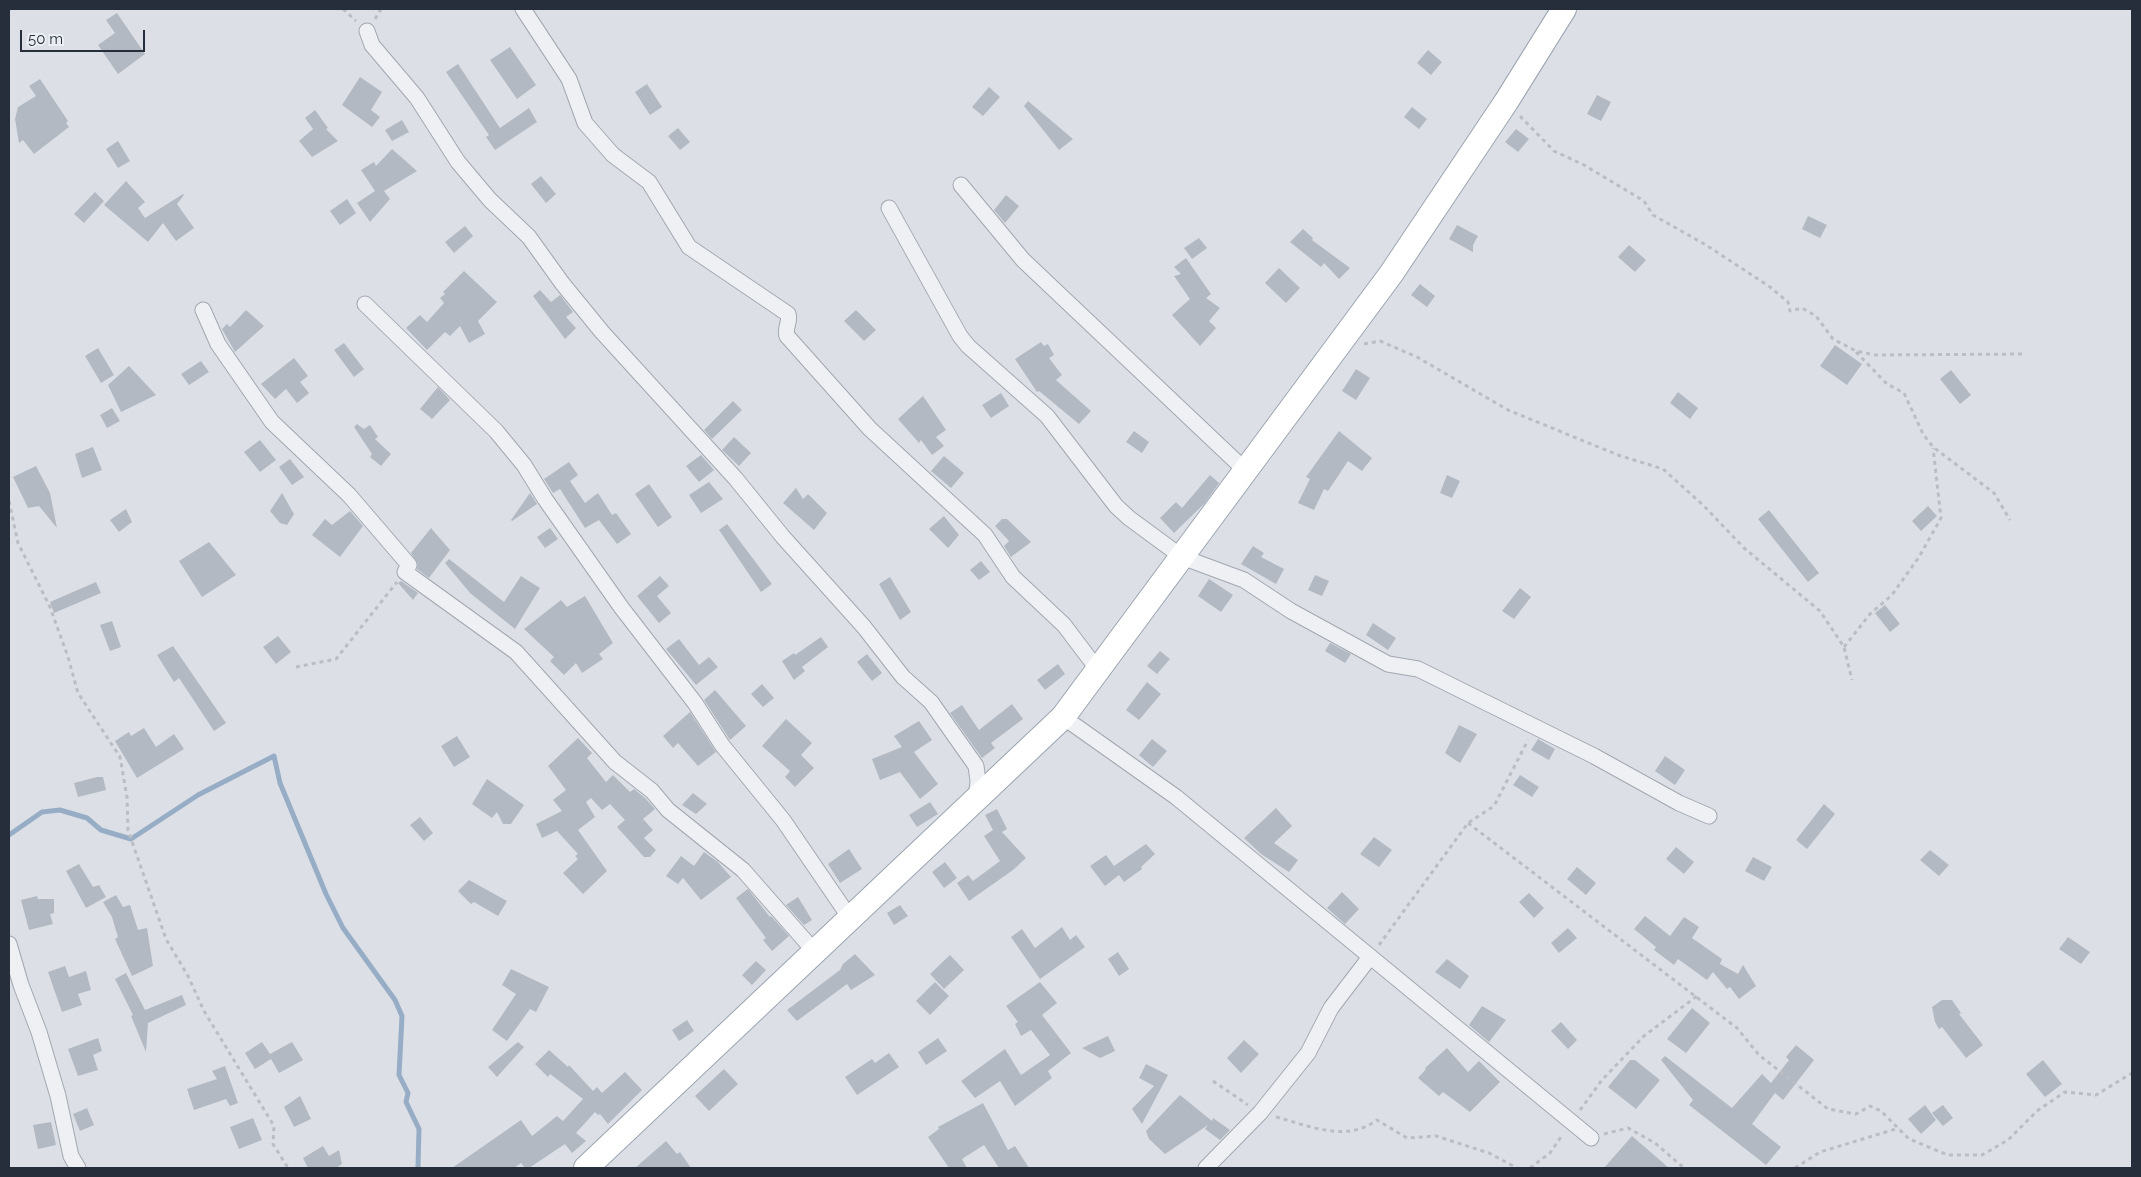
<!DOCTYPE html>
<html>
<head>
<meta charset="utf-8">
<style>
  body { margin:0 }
  #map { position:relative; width:2141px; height:1177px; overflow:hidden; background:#dce0e6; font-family:Raleway,sans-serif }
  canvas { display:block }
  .frame { position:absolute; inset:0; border:10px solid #262e3c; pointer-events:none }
  .scale { position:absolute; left:20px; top:30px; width:125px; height:22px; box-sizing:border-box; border:2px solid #262e3c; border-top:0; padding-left:6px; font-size:15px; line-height:18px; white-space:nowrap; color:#262e3c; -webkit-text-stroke:4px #ebeff4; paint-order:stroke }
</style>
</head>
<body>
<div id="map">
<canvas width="2141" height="1177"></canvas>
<div class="frame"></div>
<div class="scale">50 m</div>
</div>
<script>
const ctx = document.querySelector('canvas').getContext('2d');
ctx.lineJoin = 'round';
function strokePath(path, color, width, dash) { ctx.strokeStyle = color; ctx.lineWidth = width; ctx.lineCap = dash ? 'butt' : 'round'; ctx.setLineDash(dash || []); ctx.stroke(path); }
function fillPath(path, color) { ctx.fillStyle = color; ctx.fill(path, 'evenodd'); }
strokePath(new Path2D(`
  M9 835 42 812 60 810 87 818 101 830 131 839 198 795 274 756 280 783 326 894 343 928 395 1000 402 1016 399 1075 408 1093 406 1102 419 1129 418 1168`), '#97adc6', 5);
fillPath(new Path2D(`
  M117 13 145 54 118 74 98 45 115 33 106 20Z
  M510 47 536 85 517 99 490 60Z
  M1428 50 1442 62 1431 75 1417 63Z
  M458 64 500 128 529 108 537 122 495 150 486 137 489 135 446 72Z
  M360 77 382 92 371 110 380 117 372 127 342 105Z
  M40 79 68 121 66 123 69 127 34 154 23 140 19 143 15 119 18 107 36 96 29 86Z
  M647 84 662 107 650 115 635 92Z
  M989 87 1000 97 983 116 972 107Z
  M1597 95 1611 102 1601 121 1587 114Z
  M1028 101 1073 139 1059 150 1024 106Z
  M1412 107 1427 119 1419 129 1404 117Z
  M315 110 328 128 326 129 338 141 312 157 299 141 313 129 305 118Z
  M402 120 409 132 392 141 385 130Z
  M678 128 690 142 680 150 668 136Z
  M1516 129 1529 139 1518 152 1505 142Z
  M118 141 130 161 118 168 106 149Z
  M392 149 417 171 384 191 390 199 370 222 357 203 375 191 361 170 374 162 376 166Z
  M541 176 556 194 546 203 531 184Z
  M126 181 145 202 138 208 145 218 183 194 184 195 177 204 194 228 176 241 163 223 148 242 104 205Z
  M95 192 104 201 84 223 74 214Z
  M1006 195 1019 206 1005 223 994 210Z
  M347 199 356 213 340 225 330 211Z
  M1808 216 1827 225 1820 238 1802 229Z
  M1457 225 1478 236 1473 245V252L1449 239Z
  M465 226 473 236 454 253 445 242Z
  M1303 229 1313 238 1312 240 1350 268 1339 279 1324 263 1321 267 1290 242Z
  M1199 238 1207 248 1192 259 1184 248Z
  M1629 245 1646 260 1635 272 1618 257Z
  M1186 258 1211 294 1206 298 1220 308 1209 321 1216 328 1200 346 1172 315 1190 299 1174 276 1181 274 1174 267Z
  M1279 268 1300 288 1286 303 1265 283Z
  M464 271 497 302 478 321 485 334 469 343 460 326 450 336 445 332 427 350 406 328 420 315 427 322 444 303 440 298 445 294 443 292Z
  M1420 284 1435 296 1427 307 1411 295Z
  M540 290 551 302 560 295 573 312 566 317 576 328 565 339 533 296Z
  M246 310 264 326 235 352 222 329 227 324 230 327Z
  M856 310 876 330 864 341 844 321Z
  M1041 342 1044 346 1048 344 1054 355 1049 358 1062 375 1056 380 1091 411 1079 424 1039 391 1037 392 1015 359Z
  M344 343 364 369 354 377 334 350Z
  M1835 345 1862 364 1847 385 1820 366Z
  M98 348 114 375 101 383 85 356Z
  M294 358 308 376 300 382 309 393 297 403 286 389 275 399 261 384Z
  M201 361 209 372 189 385 181 374Z
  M129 366 156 395 121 412 108 385Z
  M1356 369 1370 378 1356 400 1342 391Z
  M1951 370 1971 395 1960 404 1940 379Z
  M438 387 450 400 432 419 420 409Z
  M1678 392 1698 408 1690 419 1670 403Z
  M1001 393 1009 406 991 418 982 405Z
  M923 396 946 430 936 437 944 446 932 455 921 440 919 443 898 419Z
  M733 401 742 410 712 439 704 430Z
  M112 408 120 421 107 428 100 415Z
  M357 424 364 429 370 425 378 437 375 439 391 454 381 466 370 457 372 454 354 427Z
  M1134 431 1149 442 1142 453 1126 442Z
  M1339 431 1372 458 1362 471 1348 461 1328 491 1324 489 1314 510 1298 503 1310 479 1306 477Z
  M734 437 751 453 739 466 722 450Z
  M260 440 276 460 260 472 244 452Z
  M93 447 102 470 82 478 75 454Z
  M701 455 714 470 699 482 686 466Z
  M944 456 964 473 951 488 931 471Z
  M290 459 304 477 292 485 279 467Z
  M569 462 578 475 570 481 585 503 598 493 612 515 616 513 631 534 617 544 599 520 585 528 560 489 553 493 544 479Z
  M36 466 50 493 57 528 39 506 28 508 13 477Z
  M1210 475 1219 483 1205 503 1174 533 1160 518 1176 502 1182 508Z
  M1447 475 1460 481 1452 498 1440 493Z
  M709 482 723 499 701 513 689 495Z
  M649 484 672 517 658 527 635 494Z
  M796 488 803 499 808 494 827 513 814 530 783 503Z
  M282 493 294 514 287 525 280 523 270 511Z
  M530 493 537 504 512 521 511 520Z
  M1928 506 1937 516 1921 531 1912 521Z
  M126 509 132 522 119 532 110 520Z
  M1769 510 1819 573 1808 582 1758 519Z
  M350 511 363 526 340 557 312 535 325 519 332 525Z
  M944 516 959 535 948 548 929 529Z
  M1002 519H1007L1031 542 1011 557 1004 546 1009 541 995 526Z
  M727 524 772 584 761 592 719 530Z
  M431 528 450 550 429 578 417 569 418 564 411 553Z
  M550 528 558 539 545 548 537 537Z
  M209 542 236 575 202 597 179 561Z
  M1253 546 1264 553 1261 557 1284 569 1276 584 1241 564Z
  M449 559 504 602 521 576 540 588 515 629 470 593 445 563Z
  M981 561 990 572 979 580 970 570Z
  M1315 575 1329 581 1322 596 1308 590Z
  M660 576 669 586 657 596 671 613 659 623 637 596Z
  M890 577 911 612 900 620 879 584Z
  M1209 579 1233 595 1221 612 1198 596Z
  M401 581 418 593 413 600 398 583Z
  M96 582 101 593 54 613 50 602Z
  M1520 588 1531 597 1514 619 1502 611Z
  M585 596 613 643 599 654 603 659 582 673 576 663 564 675 550 661 554 657 524 629 561 600 567 607Z
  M1885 605 1900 624 1890 632 1875 613Z
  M112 621 121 647 110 651 100 625Z
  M1373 623 1396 638 1388 650 1366 635Z
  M278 636 291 652 276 664 263 647Z
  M821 637 828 647 802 667 805 671 794 680 782 661 794 653 795 655Z
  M679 639 699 665 709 657 718 667 696 685 666 649Z
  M1330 643 1351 654 1345 663 1325 651Z
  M173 646 226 723 214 731 179 678 174 682 157 655Z
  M1160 651 1170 659 1157 674 1147 666Z
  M867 654 882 673 872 681 857 662Z
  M1058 664 1065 674 1045 690 1037 680Z
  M1147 682 1161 694 1139 720 1126 710Z
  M762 684 774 698 763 707 751 694Z
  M715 690 746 726 730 740 704 700Z
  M1012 704 1023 719 991 743 995 748 982 758 950 713 962 705 979 730Z
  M690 712 716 752 698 766 678 743 673 748 663 736Z
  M786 719 812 743 801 755 814 768 795 787 785 777 790 771 762 746Z
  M919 721 932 740 914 752 938 784 920 799 900 772 880 780 872 759 902 747 894 736Z
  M1459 725 1477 734 1460 763 1445 753Z
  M144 728 156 747 174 734 184 749 137 778 115 741 129 732 131 736Z
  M457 736 470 757 454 767 441 746Z
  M578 738 592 753 587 758 606 782 613 775 630 792 634 789 645 798 655 809 643 819 653 830 644 838 656 850 650 857H644L617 827 625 820 610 804 602 810 591 798 586 802 595 817 578 830 607 871 583 894 563 873 578 859 575 856 578 854 557 831 542 838 536 824 562 811 553 800 566 790 548 766Z
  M1152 739 1167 751 1153 767 1139 755Z
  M1538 739 1555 749 1549 760 1531 750Z
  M1665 756 1685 770 1675 785 1655 771Z
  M1520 775 1539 787 1532 797 1513 785Z
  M97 777H103L106 790 78 797 74 783Z
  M487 779 524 805 511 824H503L497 812 492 818 472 804Z
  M693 793 707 804 696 814 682 805Z
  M930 802 938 814 917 827 909 815Z
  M1824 804 1835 814 1807 849 1796 840Z
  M1276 808 1292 826 1274 843 1298 860 1289 872 1261 854 1244 838Z
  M997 809 1007 829 1002 832 1026 858 1013 870 969 901 957 883 968 875 973 881 1000 861 984 836 993 830 985 815Z
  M420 817 433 833 424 841 410 825Z
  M1374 837 1392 850 1379 867 1360 854Z
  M1146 844 1155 854 1141 867 1142 869 1124 882 1119 875 1105 886 1090 866 1106 855 1114 866Z
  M1676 847 1694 862 1684 874 1666 859Z
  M849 849 862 869 840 883 828 864Z
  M1930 850 1949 865 1939 876 1920 860Z
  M704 852 718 862 731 877 701 900 683 878 678 884 666 876 681 856 694 866Z
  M1753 857 1772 867 1764 881 1745 871Z
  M945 862 957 878 944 888 932 872Z
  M79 864 93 887 99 885 106 897 86 908 66 871Z
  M1577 867 1596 883 1586 895 1567 879Z
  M469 880 507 901 498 916 474 902 471 904 458 891Z
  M748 889 770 917 771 916 789 936 772 951 763 940 766 938 736 898Z
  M1342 892 1359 909 1345 924 1327 908Z
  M1529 893 1544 908 1534 918 1519 902Z
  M116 895 123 907 130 905 138 930 147 928 153 966 132 976 115 939 118 937 112 917 103 902Z
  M37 896 38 899H54V913L50 914 53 924 29 930 21 900Z
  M798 897 812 920 804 925 786 905Z
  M900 905 908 916 894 925 887 913Z
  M1645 916 1670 936 1684 917 1699 927 1692 938 1722 959 1720 964 1738 974 1743 965 1756 986 1739 999 1730 987 1727 989 1713 972 1707 980 1678 959 1674 965 1654 950 1656 947 1634 929Z
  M1062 927 1070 940 1076 935 1085 947 1040 979 1011 937 1022 929 1035 948Z
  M1568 928 1577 938 1559 953 1551 943Z
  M2068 937 2090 952 2081 964 2059 949Z
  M1118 952 1129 969 1119 976 1108 959Z
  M855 954 875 975 851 990 847 984 797 1021 787 1010 840 970 843 964Z
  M950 955 964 970 944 989 930 974Z
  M1447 959 1469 976 1460 989 1435 972Z
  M756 961 766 970 752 985 742 975Z
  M65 966 69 977 86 971 91 990 78 994 82 1005 62 1012 48 972Z
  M511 969 549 987 536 1012 530 1009 507 1041 492 1030 516 994 502 985Z
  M126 973 145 1010 182 995 186 1005 148 1023 146 1052 131 1016 133 1015 115 979Z
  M935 982 949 996 930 1015 916 1001Z
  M1040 982 1057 1003 1042 1015 1071 1053 1048 1071 1052 1078 1015 1106 1000 1081 975 1098 961 1081 1005 1049 1021 1075 1050 1055 1031 1030 1021 1036 1015 1024 1018 1022 1006 1006Z
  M1942 1000H1952L1961 1013 1959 1014 1983 1045 1966 1058 1942 1027 1939 1029 1935 1022 1932 1007Z
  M1482 1006 1506 1020 1489 1042 1469 1025Z
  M1692 1008 1710 1023 1686 1053 1667 1039Z
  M687 1020 694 1031 679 1041 672 1030Z
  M1561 1022 1577 1040 1568 1049 1551 1031Z
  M1108 1036 1115 1051 1100 1058 1082 1048Z
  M98 1038 102 1051 93 1055 98 1070 78 1076 68 1049Z
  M938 1038 947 1051 926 1065 918 1052Z
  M1244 1040 1259 1054 1241 1073 1227 1058Z
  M262 1042 270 1054 292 1042 303 1060 279 1073 271 1059 255 1069 245 1053Z
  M518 1042 524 1047 497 1077 488 1067Z
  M1796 1045 1814 1060 1783 1100 1775 1093 1752 1124 1781 1147 1766 1165 1689 1105 1693 1100 1661 1060 1665 1056 1732 1108 1762 1074 1771 1083 1789 1060 1786 1057Z
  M1447 1048 1468 1072 1479 1061 1500 1082 1470 1112 1443 1092 1439 1096 1418 1078 1426 1069 1425 1068Z
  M549 1050 568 1067 569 1065 593 1091 597 1087 602 1093 625 1072 642 1090 608 1124 600 1114 598 1115 595 1112 576 1133 586 1141 572 1153 565 1144 529 1168H525L521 1163 514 1168H452L521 1120 532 1136 557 1116 563 1121 583 1099 550 1074 548 1077 535 1064Z
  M889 1053 899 1067 857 1095 845 1077 872 1059 875 1063Z
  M1630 1060H1635L1660 1080 1636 1109 1608 1087Z
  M2043 1060 2062 1084 2045 1097 2026 1074Z
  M1146 1064 1168 1075 1142 1124 1132 1109 1154 1086 1139 1078Z
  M225 1066 238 1103 230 1106 226 1099 194 1110 187 1089 217 1079 212 1071Z
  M724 1069 738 1084 709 1111 695 1096Z
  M1180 1095 1212 1121 1213 1118 1230 1130 1220 1140 1205 1129 1208 1125 1165 1154 1149 1139 1146 1131Z
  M300 1096 311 1119 294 1127 284 1107Z
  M983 1103 1008 1150 1015 1146 1029 1168H999L984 1145 962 1159 967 1168H949L928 1137 939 1129 938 1127Z
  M1925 1105 1936 1120 1921 1134 1908 1119Z
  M1943 1105 1953 1118 1943 1126 1932 1113Z
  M87 1108 94 1125 80 1131 73 1114Z
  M253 1118 262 1140 239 1149 230 1127Z
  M51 1122 56 1145 38 1149 33 1125Z
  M1632 1136 1669 1168H1604Z
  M666 1141 677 1154 680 1152 691 1168H635Z
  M323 1146 329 1156 339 1150 342 1164 336 1168H308L303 1158Z`), '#b3b9c2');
const minor = new Path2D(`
  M523 9 569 79 585 123 613 155 649 182 689 247 788 314C791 321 784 328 787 336L870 429 985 535 1013 577 1064 625 1098 670
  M367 31 372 45 417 98 458 162 490 200 529 237 562 283 602 332 736 479 783 537 864 627 903 677 931 702 976 766 978 781 976 800
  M961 185 1023 260 1246 471
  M889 208 960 336 968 346 1047 416 1116 506 1129 518 1182 557 1244 580 1291 611 1388 664 1418 669 1594 756 1679 803 1709 816
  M365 304 496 431 524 465 545 499 621 607 695 703 722 745 783 820 850 918
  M203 310 218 344 272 422 349 495 409 565 405 572 516 652 615 762 652 791 668 810 743 870 815 952
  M1063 717 1176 797 1591 1138
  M9 944 21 985 39 1032 58 1096 71 1156 78 1168
  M1206 1168 1260 1113 1308 1053 1331 1008 1370 957`);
const primary = new Path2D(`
  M586 1168 1063 717 1391 274 1506 102 1564 9`);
strokePath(minor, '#a2a7b0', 17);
strokePath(primary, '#9ba4b1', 26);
strokePath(new Path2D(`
  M343 9 356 21
  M375 19 381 9
  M1520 116 1554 151 1584 165 1644 201 1653 215 1706 245 1770 287 1788 302 1790 311 1802 308 1816 316 1833 339 1856 351 1875 355 2025 354
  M1364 344 1380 341 1417 357 1508 410 1618 455 1663 469 1703 505 1744 548 1820 611 1844 647 1852 680
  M1856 352 1887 384 1904 393 1923 434 1933 447 1994 493 2010 520
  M9 501 18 543 50 607 68 657 78 693 120 757 127 797 128 830 166 939 188 976 204 1011 274 1126 273 1144 288 1168
  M1844 647 1870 614 1892 595 1919 557 1941 518 1933 448
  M296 667 336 659 397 582
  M1468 823 1737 1028 1759 1055 1828 1109 1856 1114 1870 1106 1881 1111 1909 1139 1948 1155H1982L2008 1140 2037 1111 2065 1092 2096 1095 2132 1073
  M1379 945 1468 823 1494 806 1528 740
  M1213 1081 1248 1105
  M1580 1110 1602 1080 1644 1036 1697 996
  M1276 1117C1310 1126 1346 1143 1377 1120L1407 1138 1436 1136 1489 1153 1517 1168
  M1604 1134 1628 1128 1655 1143 1684 1168
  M1530 1168 1550 1153 1563 1134
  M1795 1168 1820 1152 1899 1128`), '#babec4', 3, [4, 4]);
strokePath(minor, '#eef0f4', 15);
strokePath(primary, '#fff', 24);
</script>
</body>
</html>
